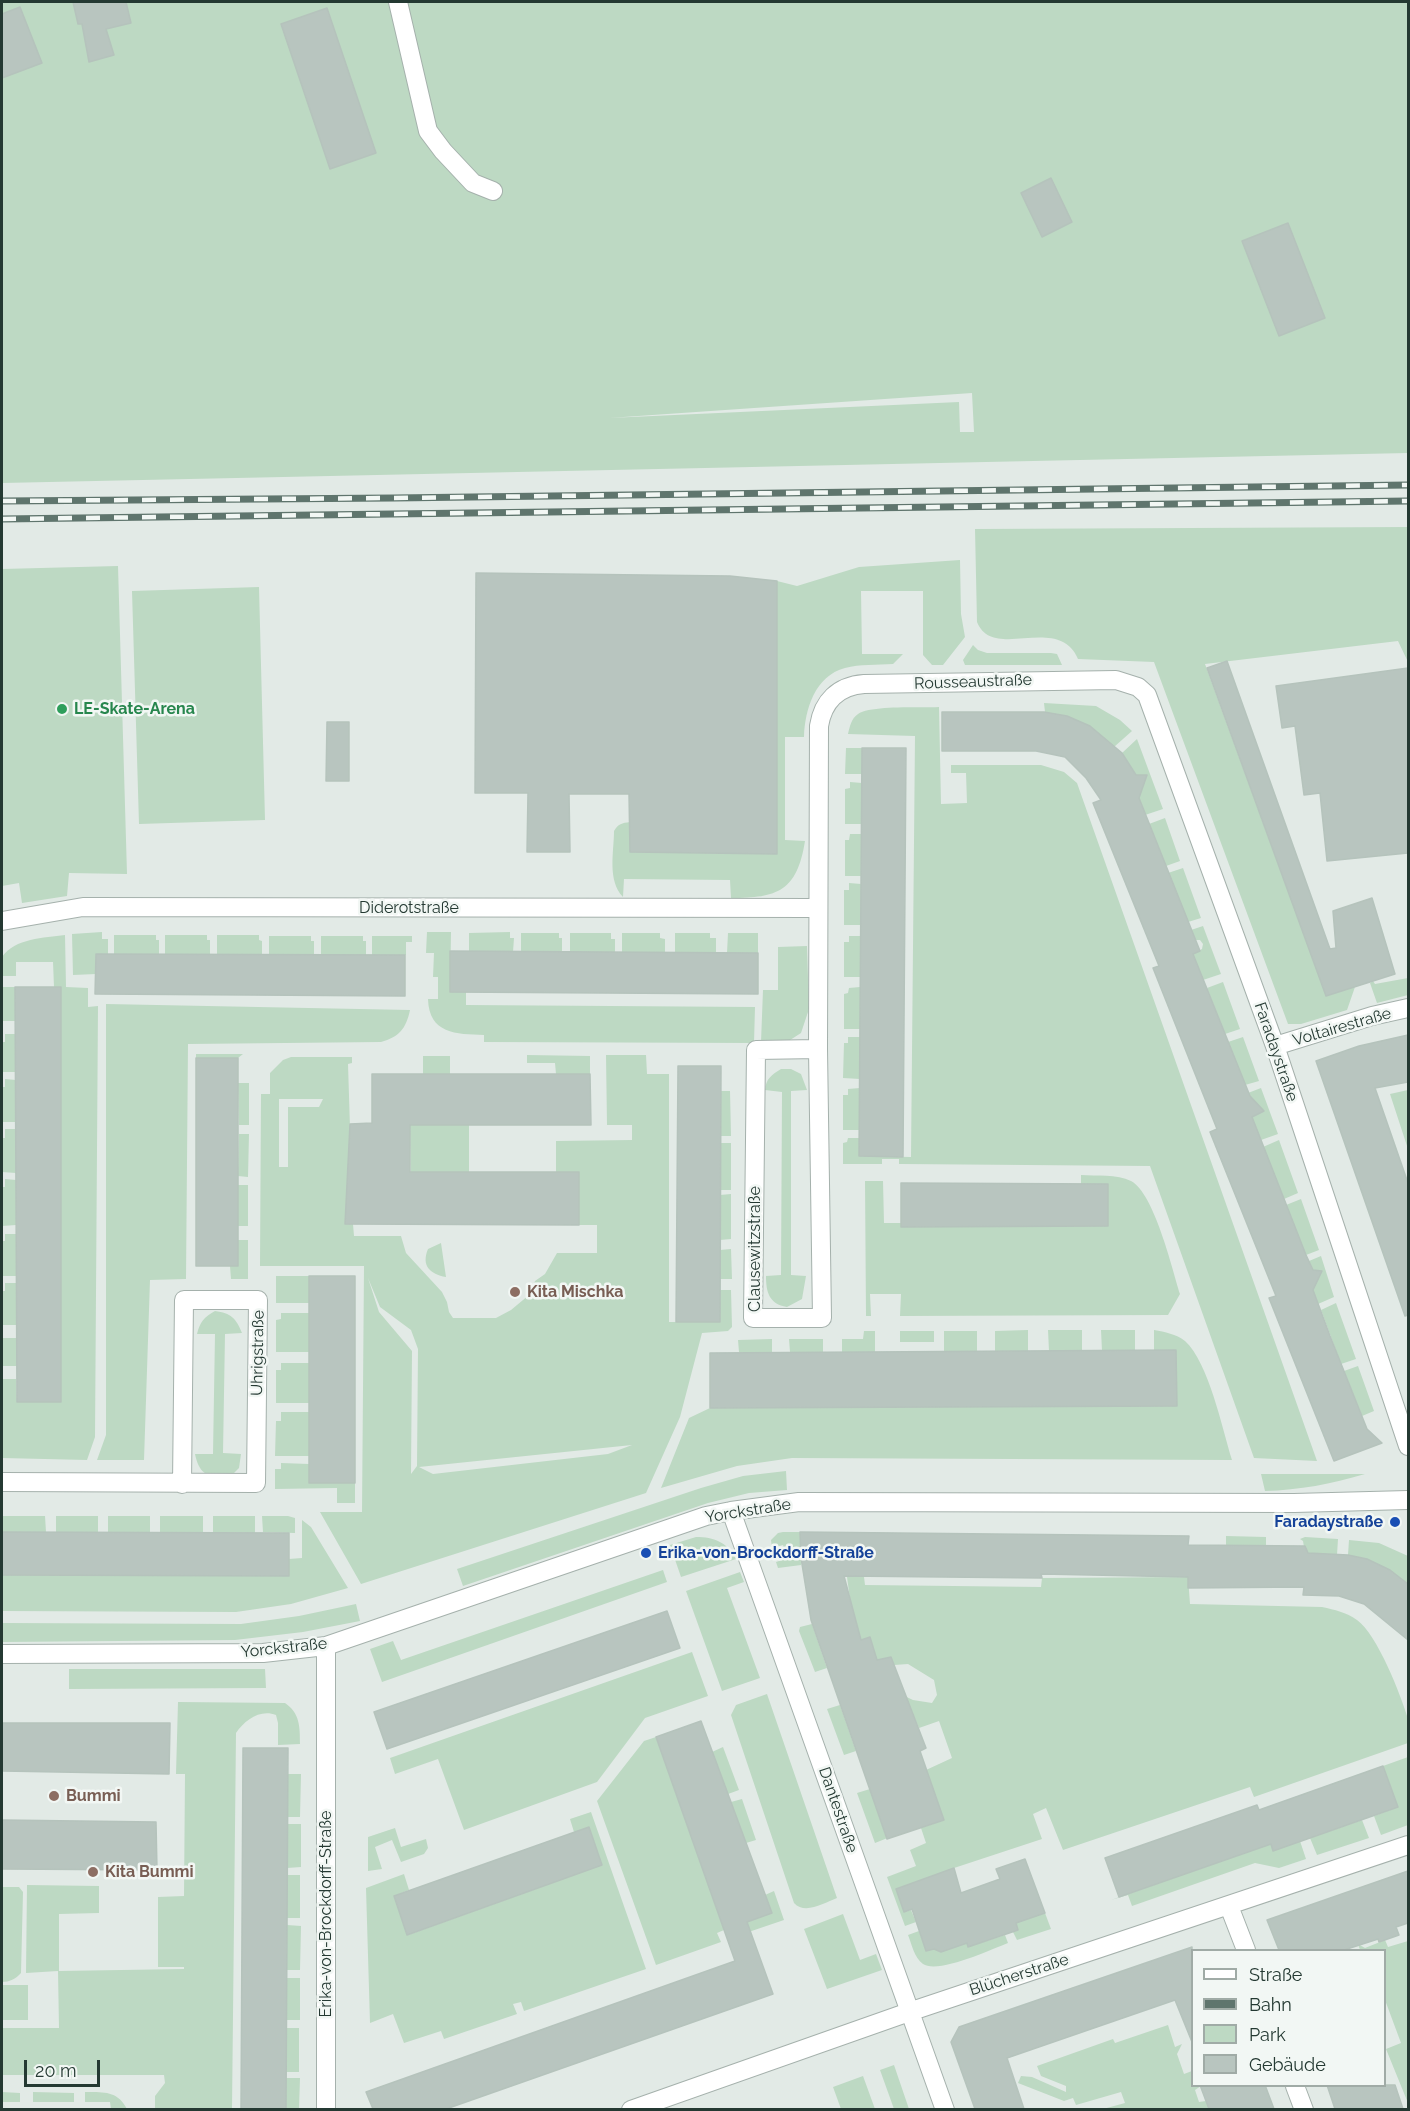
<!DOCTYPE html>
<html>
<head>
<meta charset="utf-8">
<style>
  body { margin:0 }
  #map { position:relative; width:1410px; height:2111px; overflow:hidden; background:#e2eae6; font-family:Raleway,sans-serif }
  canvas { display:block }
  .frame { position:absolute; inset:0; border:3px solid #243932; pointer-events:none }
  .legend { position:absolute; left:1191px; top:1949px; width:195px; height:138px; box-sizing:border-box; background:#f2f7f4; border:2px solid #a0aba6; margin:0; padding:8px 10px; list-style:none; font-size:18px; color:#243932 }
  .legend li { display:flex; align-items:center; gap:12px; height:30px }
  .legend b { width:30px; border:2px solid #a0aba6 }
  .scale { position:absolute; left:24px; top:2060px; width:76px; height:27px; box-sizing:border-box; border:3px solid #243932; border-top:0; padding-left:8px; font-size:18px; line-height:21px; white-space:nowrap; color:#243932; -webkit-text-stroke:4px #f2f7f4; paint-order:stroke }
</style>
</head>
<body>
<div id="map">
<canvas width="1410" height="2111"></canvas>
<div class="frame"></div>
<ul class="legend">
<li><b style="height:8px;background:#fff"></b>Straße</li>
<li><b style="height:8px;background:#5f756d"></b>Bahn</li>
<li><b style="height:16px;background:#bdd9c3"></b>Park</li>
<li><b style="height:16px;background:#b8c5bf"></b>Gebäude</li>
</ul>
<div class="scale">20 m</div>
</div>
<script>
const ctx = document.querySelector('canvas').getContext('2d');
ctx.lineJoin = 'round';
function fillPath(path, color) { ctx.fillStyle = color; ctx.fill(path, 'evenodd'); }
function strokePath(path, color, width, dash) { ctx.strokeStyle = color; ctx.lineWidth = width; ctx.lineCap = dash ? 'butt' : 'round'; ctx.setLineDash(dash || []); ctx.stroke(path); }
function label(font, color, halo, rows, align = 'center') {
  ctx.font = font + ' Raleway,sans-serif'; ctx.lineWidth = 5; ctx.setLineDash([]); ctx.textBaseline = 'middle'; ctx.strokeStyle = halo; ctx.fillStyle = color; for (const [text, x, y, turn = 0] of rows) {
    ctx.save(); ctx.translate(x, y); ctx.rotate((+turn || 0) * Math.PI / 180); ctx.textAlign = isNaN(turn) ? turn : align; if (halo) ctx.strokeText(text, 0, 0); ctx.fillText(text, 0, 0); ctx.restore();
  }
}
fillPath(new Path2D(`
  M2 2H1408V453L2 483ZM972 393 974 432H960L959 402 609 418Z
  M1408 527V662L1398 641 1205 664 1326 995 1355 987 1347 1010 1301 1024H1288L1154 662 1078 659C1058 613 993 662 977 622L975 529Z
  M960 560 961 614 965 637 943 665H932L923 655V591H861L862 654H903L893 664C877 665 860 664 845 668 815 676 805 709 804 737H785V840L805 841C797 891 778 898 731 898L730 880 624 879 623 897C607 880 614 852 614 831 618 824 622 823 630 822V852L776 854 777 581 797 586 859 567Z
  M118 566 127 874 69 873 67 896 22 903 19 883 2 886V569Z
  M259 587 265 820 139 824 132 591Z
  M973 645 978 650 987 653H1051L1057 654 1062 665H965L963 660Z
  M1044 703 1096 706 1120 720 1132 731 1114 747C1089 727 1077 718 1045 712Z
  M939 707 941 804 967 803 966 773H951V765H1041L1064 772 1077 783 1317 1461 1254 1458 1150 1166 902 1164H899V1159H882V1164H843V1143L847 1142 848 1138H859L860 1156 911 1157 915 736 848 734C850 726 851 719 858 714 871 705 921 708 939 707Z
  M1137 739 1163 809 1145 815 1135 788 1136 775 1122 753Z
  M846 748H862V774H845Z
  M850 782 862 783V824H845V789L850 788Z
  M1165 818 1180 861 1166 866 1149 824Z
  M850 834H861V876H845V840H849Z
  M1183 868 1201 918 1188 922 1168 873Z
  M849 883 861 884V925H844V890H849Z
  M1203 926 1221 974 1203 980 1193 954 1202 949 1203 944 1200 940H1195L1191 930Z
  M102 932V939H108V954H96V974L73 975 72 934Z
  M427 932H451L450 992H466V1005L755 1007 754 1043 484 1042V1035C456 1034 429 1034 428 999H438V977H433L434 953H426Z
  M510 932V938H514L513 952H469V933Z
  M521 933H559V938H562V952H521Z
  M570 933H611V939H615V952H570Z
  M622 933H660V938L665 939V953H622Z
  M675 933H710V938H716V953H675Z
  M728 933H758V953H727Z
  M65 935 66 987 88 988V1007L98 1006 95 1437 87 1460 2 1458V1379H16L17 1402H61V988L54 987 53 962H16V976H2V957C15 938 44 938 65 935Z
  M114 935H156V940H159V954H114Z
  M165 935H207V940H210V954H165Z
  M217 935H259V940L262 941V954H217Z
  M269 936H311V941H314V955H269Z
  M321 936H363V941H366V955H321Z
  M372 936H412V942H406V955H372Z
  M849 936H861L860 977H844V942H849Z
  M807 946 809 1009 801 1033 787 1042H761L763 990H778V947Z
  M1408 978V995L1377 1003 1370 983 1373 981 1375 984Z
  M1223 982 1240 1029 1225 1034 1207 988Z
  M2 987H15L16 1021H2Z
  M860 987V1029H844V994L848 993 849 988Z
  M106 1004 410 1010C406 1029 399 1037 381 1042L188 1044 186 1279 150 1280 144 1460H97L106 1435Z
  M5 1034H16V1072H2V1042H5Z
  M848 1037H860V1079L843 1078 844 1043H848Z
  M1243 1037 1259 1081 1245 1085 1228 1042Z
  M196 1054H243L238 1058H196Z
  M527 1055 590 1056V1074H556L555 1063H527Z
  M606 1055H646L647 1074H669V1322H719V1290H731L732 1327 728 1331 702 1333 680 1417 646 1493 361 1584 320 1512H362L364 1266H260L261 1094H270V1073L283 1060 291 1057H352V1063L348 1064 350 1128 345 1223 353 1224 354 1236H401L406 1253 442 1292 447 1302 449 1312 453 1318H496L511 1310 529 1295 535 1281 545 1274 557 1253H597V1225H579V1172H556V1141L632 1140V1125H607ZM279 1099H323L319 1107H288V1167H279ZM368 1278 380 1307 411 1330 418 1349 417 1466 411 1474 412 1351 379 1312ZM632 1445 608 1454 433 1474 419 1467Z
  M423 1056H450V1074H423Z
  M781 1069H791L801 1074 807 1090 791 1091V1275L806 1276 802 1299 787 1307C769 1304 766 1292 766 1276L781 1275 782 1092 765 1090C766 1079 771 1075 781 1069Z
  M5 1079 16 1080V1122H2V1087H5Z
  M238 1083H249V1125H239Z
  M860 1088 859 1130H843V1095H848V1089Z
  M1261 1088 1278 1134 1261 1140 1252 1117 1260 1113 1261 1109 1253 1106 1248 1093Z
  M1408 1090V1149L1390 1094Z
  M721 1091H730L731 1136H721Z
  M469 1124V1172H411L410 1125Z
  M5 1129H16V1173L2 1172V1138H5Z
  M239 1134H249L248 1177 238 1176Z
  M1279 1140 1298 1193 1284 1199 1263 1147Z
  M721 1143H731V1190H720Z
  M1081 1175C1096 1176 1117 1174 1131 1181 1154 1193 1172 1268 1180 1294L1168 1315 900 1316 901 1294H870L871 1316H866L865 1181H883L884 1223H901L902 1227 1107 1226 1108 1184H1081Z
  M5 1179 16 1180V1225L2 1226V1187H5Z
  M238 1185H248V1226H238Z
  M731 1194V1239L720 1240V1195Z
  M1301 1199 1319 1250 1306 1255 1286 1205Z
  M5 1234H16V1276H2V1241H5Z
  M238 1240H248V1279H231L230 1266H238Z
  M441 1243 446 1277C430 1274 421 1266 428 1249Z
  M731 1249 732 1279H720V1250Z
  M1321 1256 1334 1297 1318 1304 1310 1282 1320 1274 1317 1270H1313L1309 1261Z
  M276 1276H309V1303H276Z
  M5 1283H16V1325H2V1291H5Z
  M1336 1303 1356 1359 1341 1364 1321 1310Z
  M215 1311C231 1313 236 1318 242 1333L225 1334 223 1453 241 1454 239 1468 231 1476C209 1477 200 1477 195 1454H213L215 1334H197C200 1322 204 1317 215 1311Z
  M281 1313H309V1352H276V1320L281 1319Z
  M1028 1330V1351H995V1331Z
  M1048 1330H1082V1351H1049Z
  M1101 1330H1135V1350L1102 1351Z
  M1154 1330C1165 1332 1176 1334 1185 1341 1209 1363 1222 1428 1232 1460L792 1458 737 1466 661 1488 689 1418 710 1408 1176 1406V1351L1154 1350Z
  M864 1331H875V1352H842V1339H863Z
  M900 1331H934V1342H900Z
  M944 1331H977V1351H944Z
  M2 1338H17V1366H2Z
  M772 1339V1352H739L738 1340Z
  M789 1339H823V1352H790Z
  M281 1363H309V1403H276V1370H281Z
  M1358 1366 1374 1411 1362 1416 1344 1371Z
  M281 1412H309V1456H275L276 1421H281Z
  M281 1463 309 1464V1483H355V1503H337V1488L275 1489V1469H281Z
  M786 1471 787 1490 749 1493 708 1503 463 1586 457 1569 701 1488 743 1476Z
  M1261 1474H1365C1331 1484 1300 1490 1265 1491Z
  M3 1516H45L46 1532H3Z
  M56 1516H98V1532H56Z
  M108 1516H150V1532H108Z
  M160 1516H203V1532H160Z
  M213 1516H255V1533L213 1532Z
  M262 1516H288L295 1518V1533L263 1532Z
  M302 1520 311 1527 348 1588 291 1604 236 1612 2 1611V1575L289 1576V1559L302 1558Z
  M783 1532H800L801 1565 778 1568 776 1562 788 1558 783 1545 772 1548 771 1540 778 1533Z
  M1226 1536 1266 1537V1546L1226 1545Z
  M696 1537C714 1537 727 1542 736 1559L681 1577 670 1545Z
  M1305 1537 1338 1539 1337 1555 1305 1553 1303 1541 1300 1539Z
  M1349 1540 1379 1543 1408 1556V1584C1389 1569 1371 1560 1348 1555Z
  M663 1570 667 1582 382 1682 370 1649 393 1641 401 1660Z
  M740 1572 744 1582 727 1588 760 1678 722 1691 686 1591Z
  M847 1577H864L865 1585 1041 1587 1042 1578 1188 1577 1190 1604 1322 1607C1335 1610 1346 1612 1357 1620 1377 1634 1401 1695 1408 1719 1410 1726 1408 1735 1408 1743L1254 1797 1250 1787 1063 1850 1046 1808 1033 1814 1042 1839 954 1868 905 1912 911 1910 916 1922 905 1926 887 1877 916 1866 910 1850 926 1843 921 1828 944 1820 926 1770 952 1758 939 1721 919 1728 915 1719 909 1720 898 1693 913 1700 932 1703 937 1695 934 1680 908 1664 894 1665 891 1657 877 1660 870 1637 861 1640 850 1599Z
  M356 1604 360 1621 303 1632 235 1640 2 1642V1623L241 1624 299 1616Z
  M812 1624 827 1668 815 1672 799 1631 800 1627Z
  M692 1652 708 1696 645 1718 597 1782 464 1830 438 1759 395 1774 390 1758Z
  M69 1669H265L266 1688 69 1689Z
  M767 1694 837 1898C824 1903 805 1915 794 1903L731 1715 736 1705Z
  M178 1702 285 1703C300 1713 300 1727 300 1744L278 1745V1723L276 1715C260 1709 245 1720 236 1733L232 2109H155V2096L165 2083 164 2075H2V2028H59L58 1971 26 1973 27 1885 99 1886V1913L59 1914V1971L184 1969V1967H158V1897L184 1896 185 1774H176Z
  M840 1705 856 1751 844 1755 827 1709Z
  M656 1737 724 1930 765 1895 774 1891 784 1920 728 1939 724 1930 717 1933 721 1942 656 1965 597 1801 644 1741Z
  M723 1747 739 1790 728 1794 712 1752Z
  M1408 1757V1825L1381 1835 1374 1816 1398 1807 1383 1766Z
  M288 1774H301L300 1817H287Z
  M870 1789 885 1834 890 1837 875 1843 857 1793Z
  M742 1799 756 1840 746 1843 731 1802Z
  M591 1812 646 1969 524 2011 521 2002 513 2004 517 2014 444 2039 441 2031 404 2043 393 2014 370 2023 366 1888 404 1874 409 1890 394 1896 408 1935 602 1865 589 1828 574 1832 570 1819Z
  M1362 1820 1369 1838 1317 1855 1310 1838Z
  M287 1824H301V1867L287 1868Z
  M395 1828 401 1847 426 1839 428 1848 424 1854 401 1862 392 1840 375 1847 382 1869 368 1871V1837Z
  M1300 1841 1306 1859 1279 1868 1255 1863 1132 1906 1128 1895 1111 1900 1271 1844 1273 1851Z
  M287 1875H300V1918H287Z
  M2 1887H19L23 1892 21 1973C16 1979 9 1982 2 1982Z
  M1045 1913 1051 1929 1017 1940 1013 1932 1018 1930 1016 1923Z
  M843 1914 860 1960 876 1954 882 1970 827 1989 804 1929Z
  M287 1925 301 1926 300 1970H287Z
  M919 1931 926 1951 934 1949 941 1952C950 1949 956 1943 966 1940L968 1947 1005 1935 1008 1943C990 1950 938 1974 923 1964 914 1957 912 1945 908 1935Z
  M1385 1940 1388 1947 1408 1941V2103L1386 2049 1401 2043 1385 2000 1384 1950H1360L1358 1944 1365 1948Z
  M287 1978H300V2020H286Z
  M2 1985H28V2020H2Z
  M1168 2025 1175 2047 1182 2044 1177 2054 1184 2074 1192 2071V2086H1201L1195 2090 1199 2102 1206 2101 1209 2109H1103L1125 2103 1121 2092 1076 2105 1073 2098 1064 2101 1018 2083 1021 2076 1032 2077 1066 2092V2086L1041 2076 1037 2066 1113 2039 1115 2043Z
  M287 2028H299V2072H286Z
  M894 2065 909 2109H894L880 2070Z
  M863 2076 875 2109H841L833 2087Z
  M286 2078H300L299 2109 286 2110Z
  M2 2092 20 2093V2102H2Z
  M33 2092 74 2093V2102H33Z
  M85 2092C104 2092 118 2091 127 2109H111L110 2102H85Z`), '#bdd9c3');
const building = new Path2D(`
  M73 2H126L131 23 106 29 114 55 89 62 82 24H78Z
  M20 7 42 63 2 78V14Z
  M327 8 376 153 330 169 281 24Z
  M1051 178 1072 222 1042 237 1021 193Z
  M1288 223 1325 318 1279 336 1242 241Z
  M476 573 730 576 777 581V854L630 852 629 794H569L570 852H527L528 793H475Z
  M1227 661 1330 949 1336 948 1333 911 1372 898 1395 974 1326 996 1207 668Z
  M1408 668V853L1327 861 1320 793 1304 795 1295 726 1282 728 1276 686Z
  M942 712H1044L1067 716 1090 726 1122 753 1136 775H1147L1139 798 1200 951 1193 954 1250 1096 1264 1111 1252 1117 1306 1255 1313 1270 1322 1271 1313 1290 1330 1336 1367 1429 1382 1443 1334 1461 1269 1298 1276 1296 1210 1132 1217 1129 1153 968 1159 966 1093 803 1101 800 1086 778 1065 757 1036 751H942Z
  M327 722H349V781H326Z
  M862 748H906L903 1157 859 1156Z
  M450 951 758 953V994L450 992Z
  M96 954 405 955V996L95 994Z
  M15 987H61V1402H17Z
  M1408 1035V1082L1375 1088 1408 1183V1315L1405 1316 1316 1061 1359 1046Z
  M196 1058H238V1266H196Z
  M678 1066H721L720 1322H676Z
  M372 1074H590L591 1125H410V1172H579V1225L345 1224 350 1124 372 1123Z
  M901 1183 1108 1184V1226L901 1227Z
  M309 1276H355V1483H309Z
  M1176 1350 1177 1406 710 1408V1353Z
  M2 1532 289 1533V1576L2 1575Z
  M800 1532 1189 1536 1188 1545 1305 1546 1308 1553 1348 1555 1367 1559 1390 1570 1408 1584V1640L1364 1604 1339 1596 1303 1595 1304 1587 1188 1588V1577L1041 1574 1042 1578 844 1576 861 1640 870 1637 877 1660 891 1657 926 1748 920 1751 944 1820 887 1839 811 1620 801 1558Z
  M667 1611 680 1648 387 1749 374 1712Z
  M701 1721 772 1913 747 1922 773 1994 446 2109H373L366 2092 735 1961 656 1737Z
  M2 1723H170L169 1774 2 1771Z
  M243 1748H288L286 2109H241Z
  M1383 1766 1398 1807 1273 1851 1271 1844 1119 1897 1105 1858 1257 1805 1259 1810Z
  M2 1820 156 1822 157 1870 2 1869Z
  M589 1827 602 1865 407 1935 394 1896Z
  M1025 1859 1045 1913 1016 1923 1018 1930 968 1947 967 1943 941 1952 934 1949 926 1951 912 1909 904 1912 896 1889 954 1868 961 1893 1000 1879 996 1869Z
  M1408 1871V1923L1396 1927 1399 1935 1379 1942 1378 1939 1344 1950H1279L1267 1920Z
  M1192 1947V2042L1175 2000 1007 2058 1024 2109H975L951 2042 959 2027Z
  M1200 2085H1265L1274 2109H1209Z
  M1327 2085H1395L1403 2109H1335Z`);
fillPath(building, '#b8c5bf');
strokePath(building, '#b5c3bc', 1.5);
const minor = new Path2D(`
  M398 2 428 131 443 151 473 183 493 191
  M2 921 83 907 818 908
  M1275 1046 1372 1016 1408 1008
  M818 1049 756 1050 753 1318H822L818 1049 819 726C823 701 838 686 864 684L1116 680 1138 687 1147 695 1275 1046 1408 1446
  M2 1482 256 1483 258 1300H184L182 1484
  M731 1511 945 2110
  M2 1654 263 1653 326 1646 706 1516 731 1511 799 1502 1294 1503 1408 1500
  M1229 1906 1246 1950
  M1295 2086 1304 2110
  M326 2110V1646
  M631 2110 909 2012 1408 1845`);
strokePath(minor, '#a5b1ac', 20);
strokePath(minor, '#fff', 18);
const rail = new Path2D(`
  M2 501 394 498 1408 485
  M2 519 1408 501`);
strokePath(rail, '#5f756d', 7);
strokePath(rail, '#f2f7f4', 4.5, [14]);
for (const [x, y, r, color] of [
  [62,709,6,"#2e9e5b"],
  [515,1292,6,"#8d6e63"],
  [1395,1522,6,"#1a4fb4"],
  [646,1553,6,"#1a4fb4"],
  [54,1796,6,"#8d6e63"],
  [93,1872,6,"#8d6e63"]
]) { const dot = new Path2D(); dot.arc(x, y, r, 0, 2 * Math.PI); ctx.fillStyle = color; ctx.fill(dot); strokePath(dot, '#f2f7f4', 2); }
label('16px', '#243932', '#f2f7f4', [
  ["Rousseaustraße",973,682,-2],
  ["Diderotstraße",409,908],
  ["Voltairestraße",1342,1027,-16],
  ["Faradaystraße",1276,1052,71],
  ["Clausewitzstraße",755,1249,-90],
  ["Uhrigstraße",258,1353,-89],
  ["Yorckstraße",748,1511,-9],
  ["Yorckstraße",284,1648,-6],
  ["Dantestraße",838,1810,71],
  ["Erika-von-Brockdorff-Straße",326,1914,-90],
  ["Blücherstraße",1019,1975,-18]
]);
label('bold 16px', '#27864d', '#f2f7f4', [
  ["LE-Skate-Arena",74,709]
], 'left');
label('bold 16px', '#785e54', '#f2f7f4', [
  ["Kita Mischka",527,1292],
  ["Bummi",66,1796],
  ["Kita Bummi",105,1872]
], 'left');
label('bold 16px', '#164399', '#f2f7f4', [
  ["Faradaystraße",1383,1522],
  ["Erika-von-Brockdorff-Straße",658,1553,"left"]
], 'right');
</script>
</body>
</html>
